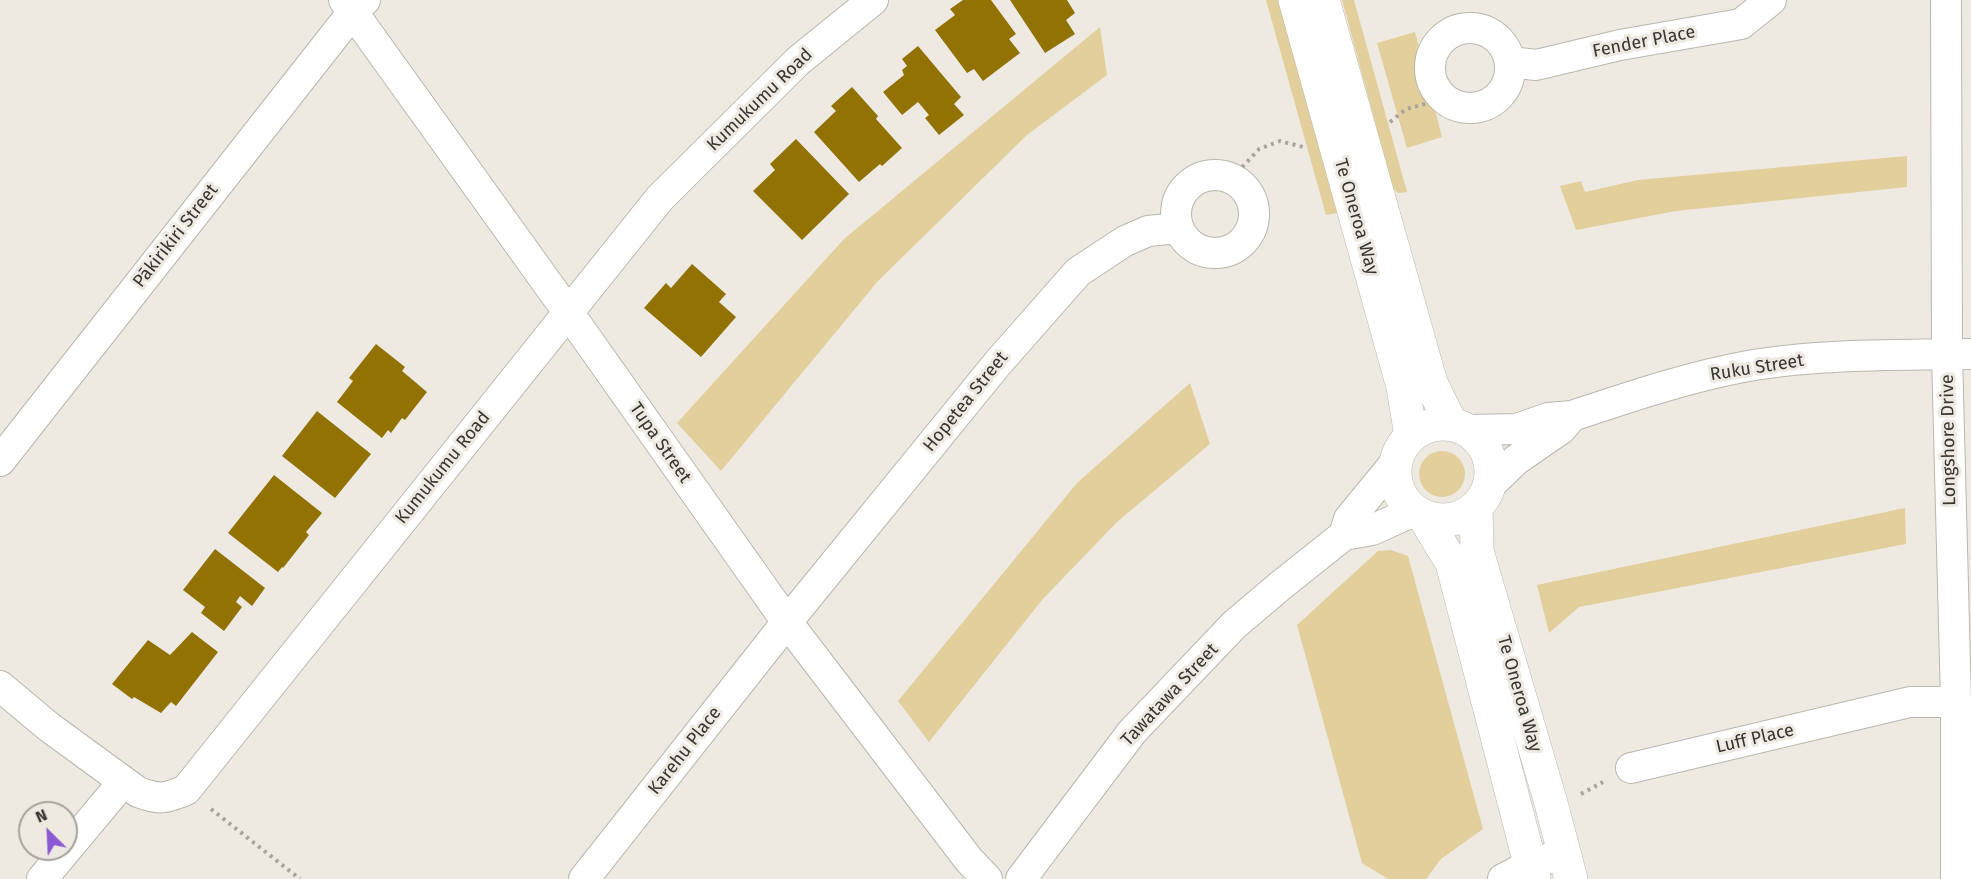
<!DOCTYPE html>
<html>
<head>
<meta charset="utf-8">
<style>
  body { margin:0 }
  #map { position:relative; width:1971px; height:879px; overflow:hidden; background:#eeeae1; font-family:"Fira Sans",sans-serif }
  canvas { display:block }
  .north { position:absolute; left:18px; top:801px; width:60px; height:60px; box-sizing:border-box; background:#eeeae1; border:2px solid #a5a29b; border-radius:50%; rotate:336deg; font-size:16px; font-weight:700; line-height:24px; text-align:center; color:#373632 }
  .north::after { content:''; display:block; margin:auto; width:21px; height:27px; background:#8b5ad3; clip-path:polygon(50% 0,100% 100%,50% 72%,0 100%) }
</style>
</head>
<body>
<div id="map">
<canvas width="1971" height="879"></canvas>
<div class="north">N</div>
</div>
<script>
const ctx = document.querySelector('canvas').getContext('2d');
ctx.lineJoin = 'round';
function fillPath(path, color) { ctx.fillStyle = color; ctx.fill(path, 'evenodd'); }
function strokePath(path, color, width, dash) { ctx.strokeStyle = color; ctx.lineWidth = width; ctx.lineCap = dash ? 'butt' : 'round'; ctx.setLineDash(dash || []); ctx.stroke(path); }
function label(font, color, halo, rows, align = 'center') {
  ctx.font = font + ' "Fira Sans",sans-serif'; ctx.lineWidth = 6; ctx.setLineDash([]); ctx.textBaseline = 'middle'; ctx.strokeStyle = halo; ctx.fillStyle = color; for (const [text, x, y, turn = 0] of rows) {
    ctx.save(); ctx.translate(x, y); ctx.rotate((+turn || 0) * Math.PI / 180); ctx.textAlign = isNaN(turn) ? turn : align; if (halo) ctx.strokeText(text, 0, 0); ctx.fillText(text, 0, 0); ctx.restore();
  }
}
fillPath(new Path2D(`
  M1266 0H1279L1337 213 1326 215Z
  M1342 0H1354L1407 192 1398 193 1393 188Z
  M1100 27 1107 75 1027 135 878 281 721 471 677 423 844 239Z
  M1415 32 1442 137 1407 148 1377 43Z
  M1907 156V187L1676 211 1576 230 1560 186 1581 181 1585 192 1638 180Z
  M1190 383 1210 444 1117 522 1042 600 929 742 898 701 1077 483Z
  M1419 474a23 23 0 1 1 46 0a23 23 0 1 1-46 0Z
  M1905 508 1906 544 1579 607 1549 633 1537 585Z
  M1391 550 1408 556 1483 829 1441 859 1426 879H1388L1362 863 1297 625 1378 551Z`), '#e2cf9c');
fillPath(new Path2D(`
  M963 0H991L1016 34 1009 39 1020 53 983 81 974 69 967 73 935 30 955 15 950 9Z
  M1010 0H1067L1075 13 1066 20 1075 34 1045 53Z
  M918 46 961 97 954 104 964 115 939 135 925 118 929 115 918 102 902 115 883 92 904 75 902 70 907 66 902 59Z
  M852 87 878 116 876 119 902 148 882 166 880 164 859 182 814 132 836 111 831 106Z
  M796 139 849 194 802 240 753 191 775 170 770 164Z
  M692 264 726 294 719 302 736 317 701 357 644 308 666 283 671 288Z
  M376 344 405 367 402 371 427 392 405 420 402 418 391 433 388 430 382 438 337 402 353 381 349 378Z
  M317 411 371 454 335 498 282 456Z
  M274 475 322 513 306 532 309 535 283 568 282 567 278 572 228 533Z
  M215 549 265 588 252 606 240 596 236 602 242 607 224 631 201 613 205 607 183 590Z
  M192 632 218 652 176 706 171 702 161 713 134 697 132 699 112 684 148 640 170 655Z`), '#917202');
const minor = new Path2D(`
  M344 0 568 312 787 622 969 860 987 879
  M1946 0 1947 355 1956 702V879
  M1430 68a40 40 0 1 1 80 0a40 40 0 1 1-80 0Z
  M1510 62 1536 65 1620 45 1741 24 1771 0
  M1176 214a39 39 0 1 1 78 0a39 39 0 1 1-78 0Z
  M1572 416C1629 397 1688 377 1748 366 1818 354 1899 355 1971 354
  M1468 430 1517 429 1548 418 1572 416 1561 429 1516 460 1488 487
  M0 461 353 12 365 0
  M1395 463 1349 519 1344 535 1372 530 1414 511
  M0 686 49 727 138 792C159 800 165 799 186 790L660 198 798 61 873 0
  M1631 768 1910 702H1956
  M42 879 123 782
  M584 879 787 622 997 364 1078 272 1125 241 1148 231 1178 228
  M1021 879 1132 732 1234 625 1280 586 1344 535
  M1503 879 1530 865 1563 853`);
const tertiary = new Path2D(`
  M1295 0 1403 387 1411 436
  M1323 0 1431 383 1451 424
  M1395 472a48 48 0 1 1 96 0a48 48 0 1 1-96 0Z
  M1476 508 1477 551 1551 803 1571 879
  M1424 517 1452 563 1534 879`);
strokePath(minor, '#bab7ae', 32);
strokePath(tertiary, '#bab7ae', 34);
strokePath(new Path2D(`
  M1390 122 1406 109 1444 99
  M1232 178 1259 149 1280 141 1303 147
  M1581 794 1603 782
  M211 809 300 879`), '#a7a49d', 4, [3, 4.5]);
strokePath(minor, '#fff', 30);
strokePath(tertiary, '#fff', 33);
label('18px', '#373632', '#eeeae1', [
  ["Fender Place",1644,42,-11],
  ["Kumukumu Road",760,100,-44],
  ["Te Oneroa Way",1356,217,74],
  ["Pākirikiri Street",176,236,-52],
  ["Ruku Street",1757,368,-9],
  ["Hopetea Street",966,402,-51],
  ["Longshore Drive",1949,440,-91],
  ["Tupa Street",660,443,55],
  ["Kumukumu Road",443,468,-51],
  ["Te Oneroa Way",1519,694,74],
  ["Tawatawa Street",1170,695,-47],
  ["Luff Place",1755,739,-13],
  ["Karehu Place",685,751,-52]
]);
</script>
</body>
</html>
